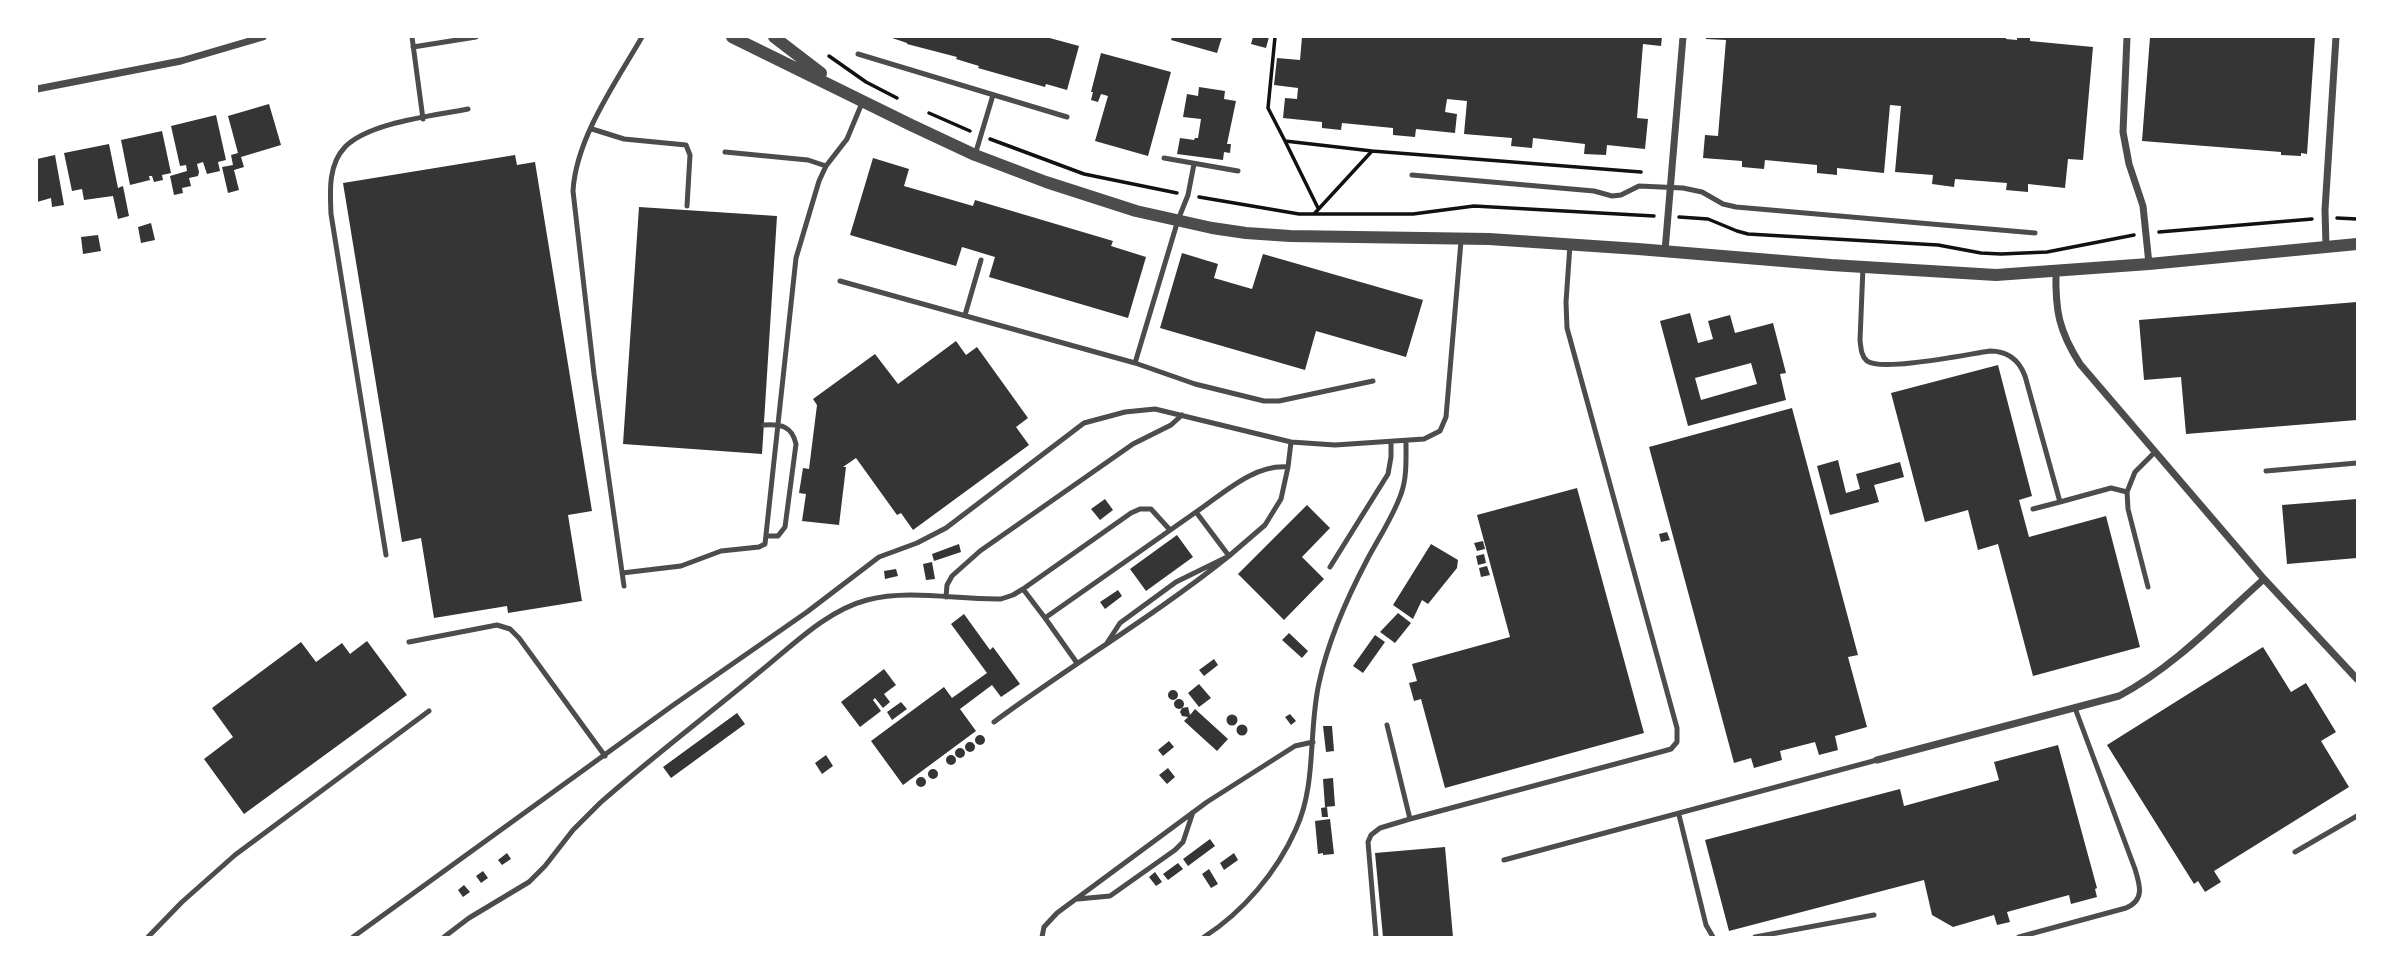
<!DOCTYPE html>
<html>
<head>
<meta charset="utf-8">
<style>
  body { margin:0 }
  #map { position:relative; width:2394px; height:974px; overflow:hidden; background:#fff; font-family:"Asap Condensed",sans-serif }
  canvas { display:block }
  .frame { position:absolute; inset:0; border:38px solid #fff; pointer-events:none }
</style>
</head>
<body>
<div id="map">
<canvas width="2394" height="974"></canvas>
<div class="frame"></div>
</div>
<script>
const ctx = document.querySelector('canvas').getContext('2d');
ctx.lineJoin = 'round';
function fillPath(path, color) { ctx.fillStyle = color; ctx.fill(path, 'evenodd'); }
function strokePath(path, color, width, dash) { ctx.strokeStyle = color; ctx.lineWidth = width; ctx.lineCap = dash ? 'butt' : 'round'; ctx.setLineDash(dash || []); ctx.stroke(path); }
fillPath(new Path2D(`
  M889 37H1046L1079 46 1067 90 1046 84 1045 87 978 68 979 66 956 59 957 57 907 44V43Z
  M1172 37H1222L1217 53 1171 40Z
  M1253 37H1269L1266 48 1251 44Z
  M1302 37H1662L1661 46 1643 44 1637 118 1648 119 1645 149 1607 145 1606 155 1584 154 1585 144 1533 138 1532 148 1511 146 1512 138 1464 134 1467 101 1447 99 1445 112 1457 114 1455 133 1416 129 1415 137 1393 135V128L1342 123 1341 130 1322 128V122L1283 118 1285 98 1297 99 1298 88 1274 85 1277 58 1300 60Z
  M1706 37H2006V39L2017 40V37H2030V41L2093 47 2083 160 2068 159 2065 188 2028 184V192L2006 190 2007 183 1955 179 1954 187 1932 184 1933 175 1895 172 1901 106 1890 105 1884 173 1837 168V175L1817 173V165L1765 160 1764 169 1742 167V161L1703 158 1705 135 1718 136 1726 40 1706 39Z
  M2150 37H2315L2307 154 2301 153V156L2281 155V152L2142 141Z
  M1101 53 1171 72 1148 156 1095 141 1108 96 1101 94 1098 102 1091 100 1093 92H1091Z
  M1199 87 1225 91 1224 99 1236 101 1227 144H1231L1230 153 1224 152 1223 160 1177 154 1180 138 1194 140 1195 138H1198L1201 119 1183 117 1187 94 1198 96Z
  M269 104 281 145 241 157 244 167 234 170 239 190 228 193 222 167 233 165 231 155 238 153 228 116Z
  M216 115 226 160 218 162 220 171 207 174 203 162 197 164 199 172 198 176 189 178 191 186 182 188 183 193 174 195 170 176 187 171 186 165 180 166 171 126Z
  M162 131 171 173 162 175 163 180 154 182 152 176H149L150 180 130 185 121 140Z
  M109 144 118 188 123 186 129 216 118 219 113 196 84 200 82 189 72 191 64 153Z
  M55 155 64 205 52 207 51 198 37 202V159Z
  M515 155 517 165 535 162 592 511 568 515 582 601 508 613 507 606 434 618 421 538 402 542 343 183Z
  M873 158 909 169 904 186 973 206 975 200 1113 241 1111 246 1146 257 1128 318 989 277 995 257 962 247 956 266 850 235Z
  M639 207 777 216 762 454 623 444Z
  M151 223 155 240 141 243 138 227Z
  M98 235 101 251 83 254 81 237Z
  M1182 253 1218 264 1214 278 1252 289 1263 254 1423 300 1406 357 1316 331 1305 370 1160 328Z
  M2357 302V420L2186 434 2181 377 2144 380 2139 320Z
  M1690 313 1698 343 1713 339 1708 321 1730 315 1735 333 1773 323 1786 373 1780 374 1786 400 1688 426 1660 321ZM1751 363 1757 384 1701 400 1695 378Z
  M956 341 966 355 977 347 1028 418 1016 427 1029 445 913 530 901 513 897 515 856 458 843 467H846L839 525 802 521 806 494 799 493 803 468 809 469 817 405 813 399 875 354 898 384Z
  M1998 365 2032 496 2019 500 2029 537 2106 516 2140 647 2033 676 1998 544 1978 550 1968 510 1925 522 1891 393Z
  M1792 408 1858 655 1848 657 1867 727 1835 736 1838 750 1819 755 1815 742 1780 751 1782 760 1754 768 1751 758 1734 763 1649 447Z
  M1838 460 1846 493 1860 489 1856 474 1900 462 1904 477 1874 485 1879 502 1830 515 1817 466Z
  M1577 488 1644 733 1445 788 1421 699 1414 701 1409 683 1417 681 1412 664 1510 637 1477 515Z
  M1105 499 1113 510 1100 520 1091 509Z
  M2357 499V558L2287 564 2282 505Z
  M1307 505 1330 528 1302 557 1324 579 1284 620 1238 574Z
  M1667 532 1670 540 1661 542 1659 534Z
  M1177 535 1193 557 1146 591 1130 569Z
  M1483 541 1485 549 1477 551 1474 543Z
  M959 544 961 552 934 561 932 554Z
  M1431 544 1458 560 1457 568 1428 604 1422 600 1413 619 1393 605Z
  M1484 554 1486 563 1478 565 1476 556Z
  M932 562 935 579 926 580 923 564Z
  M1487 566 1490 575 1481 577 1479 568Z
  M896 569 898 576 885 579 884 571Z
  M1118 590 1122 596 1105 609 1100 602Z
  M1398 613 1411 623 1395 643 1380 632Z
  M964 614 990 650 993 647 1020 684 1001 697 992 685 960 709 976 731 903 785 871 741 944 687 952 698 987 673 951 624Z
  M1289 633 1308 651 1302 658 1282 640Z
  M1375 635 1385 642 1363 673 1353 666Z
  M367 641 407 695 244 814 204 759 233 737 212 708 301 642 316 662 342 643 350 654Z
  M2263 647 2291 692 2306 683 2336 732 2321 741 2349 787 2214 871 2221 882 2205 892 2198 881 2194 884 2107 745Z
  M1214 659 1218 665 1204 676 1199 670Z
  M884 669 896 685 884 694 890 702 883 708 875 698 873 700 881 711 860 727 841 702Z
  M1199 684 1211 698 1199 707 1188 693Z
  M1168 695a5 5 0 1 1 10 0a5 5 0 1 1-10 0Z
  M1174 704a5 5 0 1 1 10 0a5 5 0 1 1-10 0Z
  M901 702 907 709 892 720 887 712Z
  M1188 707 1190 715 1195 709 1228 739 1217 751 1184 721 1188 717 1182 716 1180 712 1182 708Z
  M737 713 745 724 671 778 663 767Z
  M1290 714 1296 721 1291 725 1285 717Z
  M1226.5 720a5.5 5.5 0 1 1 11 0a5.5 5.5 0 1 1-11 0Z
  M1236.5 730a5.5 5.5 0 1 1 11 0a5.5 5.5 0 1 1-11 0Z
  M1323 726H1332L1334 751 1326 752Z
  M975 740a5 5 0 1 1 10 0a5 5 0 1 1-10 0Z
  M1169 741 1174 747 1163 756 1158 750Z
  M965 747a5 5 0 1 1 10 0a5 5 0 1 1-10 0Z
  M2058 745 2097 888 2095 889 2097 897 2071 904 2069 895 2007 912 2010 922 1997 925 1994 915 1953 927 1932 915 1924 880 1729 931 1705 840 1900 789 1904 806 1999 780 1994 762Z
  M955 753a5 5 0 1 1 10 0a5 5 0 1 1-10 0Z
  M946 760a5 5 0 1 1 10 0a5 5 0 1 1-10 0Z
  M826 755 833 766 822 774 815 763Z
  M1168 768 1175 777 1167 784 1159 775Z
  M928 774a5 5 0 1 1 10 0a5 5 0 1 1-10 0Z
  M916 782a5 5 0 1 1 10 0a5 5 0 1 1-10 0Z
  M1333 778 1335 806 1325 807 1323 779Z
  M1327 807 1328 817H1322L1321 808Z
  M1330 819 1334 854 1323 855V853L1318 854 1315 821Z
  M1210 839 1215 846 1188 866 1183 859Z
  M1445 847 1453 937H1383L1375 853Z
  M507 853 511 859 502 865 498 860Z
  M1234 853 1238 860 1224 870 1220 863Z
  M1178 863 1183 869 1168 880 1163 874Z
  M1209 869 1218 884 1211 888 1202 874Z
  M483 871 488 878 481 883 476 876Z
  M1155 872 1162 882 1156 886 1149 877Z
  M464 885 470 892 463 897 458 890Z`), '#353535');
strokePath(new Path2D(`
  M1275 37 1268 108 1285 141
  M829 56 866 82 897 98
  M929 113 970 131
  M990 139 1084 174 1177 193
  M1199 197 1299 214H1413L1474 206 1654 216
  M1318 208 1285 141 1372 151
  M1314 214 1372 151 1641 172
  M1679 217 1708 219 1737 231 1748 234 1938 245 1981 253 2001 254 2047 252 2134 235
  M2337 218 2357 219
  M2159 232 2312 219`), '#111', 3.5);
strokePath(new Path2D(`
  M412 37 423 119
  M413 47 476 37
  M858 54 1067 117
  M592 129 624 139 686 145 690 155 687 206
  M725 152 808 160 826 166 847 139 862 103
  M975 155 993 95
  M1164 158 1238 171
  M1412 175 1594 191 1612 196 1621 195 1639 186 1683 188 1702 192 1723 204 1736 207 2035 233
  M1863 267 1860 340C1861 348 1861 356 1867 361 1882 372 1968 354 1990 351 2007 351 2019 360 2025 376L2060 502 2111 488 2127 492 2128 509 2148 587
  M840 281 1135 363 1195 384 1264 401H1279L1373 381
  M965 315 981 260
  M1135 363 1178 220 1188 195 1194 164
  M764 425C781 424 792 426 796 444L785 527 778 536H767
  M2266 471 2357 463
  M2127 492 2135 472 2154 453
  M2033 509 2060 502
  M386 555 331 214C330 191 328 165 345 147 370 122 434 116 468 109
  M1330 567 1388 474 1391 457V442
  M622 573 681 566 721 551 759 547 765 544 796 258 819 181 826 166
  M624 586 594 374 573 191C576 138 616 82 642 37
  M946 597 947 585 952 576 980 551 1133 444 1171 425 1182 415
  M1045 618 1023 589 1131 513 1140 509H1151L1170 530
  M409 642 497 625 510 629 519 638 605 756
  M1107 643 1120 623 1176 582 1229 556 1265 525 1281 499 1288 467
  M1077 663 1045 618 1196 512
  M994 722C1071 665 1154 616 1229 556L1196 512C1224 493 1254 464 1288 467L1291 442
  M1387 725 1410 819
  M1679 815 1706 925 1713 937
  M2295 852 2357 816
  M1504 860 1877 760
  M1078 899 1110 896 1175 850 1183 842 1193 812
  M148 937 182 902 235 855 429 711
  M353 937 672 706 807 612 879 557 917 543 946 528 1084 423 1125 412 1155 409 1291 442 1335 445 1424 439 1440 431 1446 417 1461 241
  M444 937 469 918 529 882 545 866 573 830 600 803C651 758 705 717 757 674 790 648 825 611 867 600 910 589 957 600 1001 599L1013 595 1023 589
  M1042 937 1044 927 1057 913 1207 802 1295 746 1313 742
  M1204 937C1243 912 1277 872 1296 829 1317 783 1308 732 1319 683 1328 641 1347 598 1367 560 1378 539 1393 517 1401 494 1407 478 1406 459 1406 441
  M1376 937 1368 842 1371 835 1380 828 1410 819 1664 751 1671 749 1677 742V728L1567 328 1566 302 1570 245
  M1755 937 1874 915
  M2019 937 2126 908C2145 900 2140 885 2135 869L2075 708`), '#4c4c4c', 5);
strokePath(new Path2D(`
  M2127 37 2123 132 2129 164 2143 206 2149 264
  M37 89 181 61 263 37
  M2326 246 2325 210 2336 37
  M1665 251 1683 37
  M2056 271C2055 311 2059 331 2080 364L2264 579 2357 679
  M1877 760 2119 696C2174 667 2218 620 2264 579`), '#4c4c4c', 7);
strokePath(new Path2D(`
  M732 37 911 125 975 155 1046 182 1136 211 1212 228 1246 233 1290 236 1489 239 1638 249 1831 265 1996 275 2149 264 2357 244
  M774 37 821 73`), '#4c4c4c', 12);
</script>
</body>
</html>
